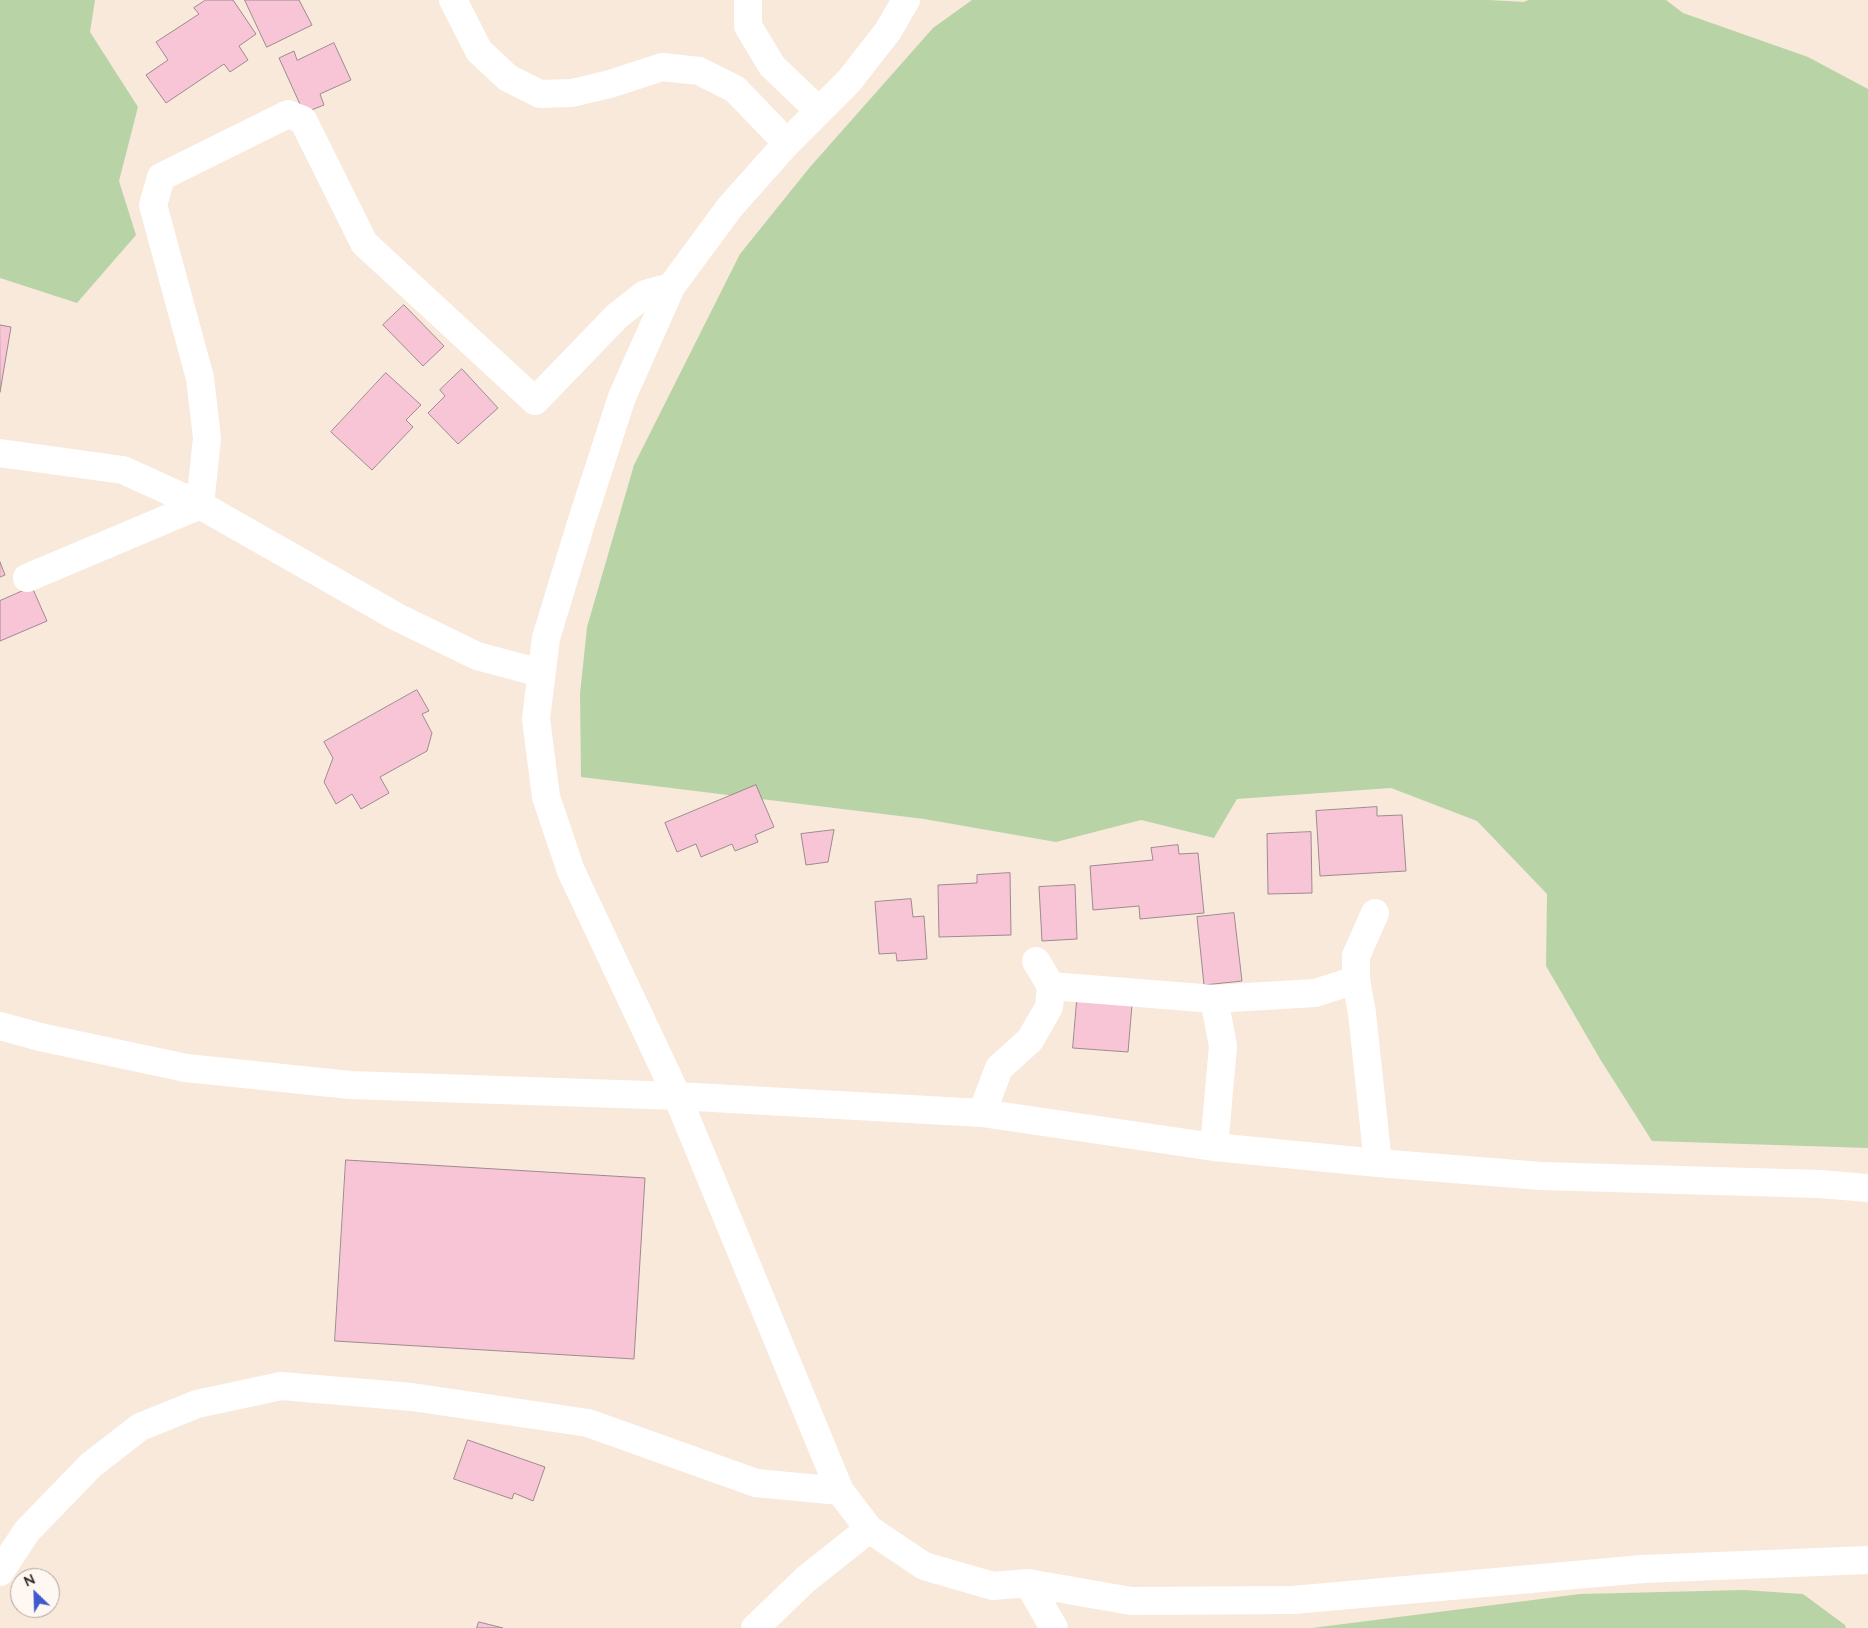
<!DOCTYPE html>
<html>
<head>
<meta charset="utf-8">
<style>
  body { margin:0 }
  #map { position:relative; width:1868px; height:1628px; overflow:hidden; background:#f9e9db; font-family:Mulish,sans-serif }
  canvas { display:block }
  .north { position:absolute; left:10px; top:1568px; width:50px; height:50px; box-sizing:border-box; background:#fff8f2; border:1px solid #aba59f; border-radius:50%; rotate:336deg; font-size:14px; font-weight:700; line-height:20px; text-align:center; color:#2e2823 }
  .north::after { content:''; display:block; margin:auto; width:18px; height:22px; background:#405acd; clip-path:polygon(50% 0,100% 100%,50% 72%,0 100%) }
</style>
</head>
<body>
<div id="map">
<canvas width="1868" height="1628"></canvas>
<div class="north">N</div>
</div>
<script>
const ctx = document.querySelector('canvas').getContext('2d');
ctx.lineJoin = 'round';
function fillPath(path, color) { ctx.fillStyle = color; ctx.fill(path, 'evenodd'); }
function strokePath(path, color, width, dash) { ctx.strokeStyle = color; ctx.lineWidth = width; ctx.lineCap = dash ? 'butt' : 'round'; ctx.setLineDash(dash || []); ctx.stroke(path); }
fillPath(new Path2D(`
  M0 0H95L90 32 138 107 119 181 136 235 77 303 0 278Z
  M972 0H1489L1524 2 1528 0H1666L1683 13 1808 57 1868 89V1148L1652 1141 1600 1059 1546 966 1547 894 1477 821 1391 788 1237 799 1214 838 1141 820 1056 842 924 819 581 777 580 694 587 627 634 465 740 254 810 167 933 28Z
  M1744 1590 1803 1594 1845 1625 1846 1628H1312L1580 1594Z`), '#b8d4a7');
const building = new Path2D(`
  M206 0H233L256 34 239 46 248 60 230 72 224 64 166 103 146 75 168 60 156 42 199 14 194 8Z
  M245 0H299L312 25 267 47Z
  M334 43 351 80 320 94 324 105 304 113 279 58 294 51 297 60Z
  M404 305 444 346 423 366 383 325Z
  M0 325 11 327 0 392Z
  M462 369 498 408 458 444 428 413 445 396 440 390Z
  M386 373 421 405 406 420 413 427 372 470 331 432Z
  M0 562 5 575 0 577Z
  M32 587 47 621 0 641V601Z
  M417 690 429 711 422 714 432 733 427 751 380 777 389 793 361 809 352 794 336 804 324 782 333 758 324 742Z
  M756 785 774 827 755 835 758 842 735 851 732 844 701 857 696 844 677 852 665 823Z
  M1377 807V816L1402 815 1406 871 1320 876 1316 811Z
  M834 830 828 862 806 865 801 834Z
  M1311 832 1312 893 1268 894 1267 834Z
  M1178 845 1179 854 1198 853 1204 913 1140 919 1139 906 1093 910 1090 866 1153 860 1151 848Z
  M1010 873 1011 935 939 937 938 885 977 883V875Z
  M1075 885 1077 939 1042 941 1039 887Z
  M911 899 913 917 924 916 927 959 897 961 896 953 879 954 875 902Z
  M1234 913 1242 981 1204 985 1197 917Z
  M1077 1001 1132 1005 1128 1052 1073 1048Z
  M346 1160 645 1178 634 1359 335 1341Z
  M468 1440 545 1467 533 1501 514 1493 512 1499 454 1479Z
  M479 1622 503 1628H477Z`);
fillPath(building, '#f8c5d6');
strokePath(building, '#9d8a90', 1);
strokePath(new Path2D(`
  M453 0 479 51 508 78 540 94 572 93 610 84 662 67 699 71 735 89 787 143
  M748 0V26L772 66 819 111
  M906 0 888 31 849 81 787 143 730 207 671 287 622 397 582 520 546 638 536 719 546 797 571 871 677 1096 840 1491 869 1529 924 1566 993 1586 1028 1583 1131 1601 1293 1600 1643 1569 1868 1560
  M0 453 123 470 200 505 397 617 477 656 541 673
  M27 578 200 505 207 438 200 378 153 205 161 177 288 114 303 120 364 243 535 401 617 316 645 294 671 287
  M1356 980 1362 1013 1378 1163
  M1051 986 1214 999 1315 993 1356 980V956L1375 913
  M0 1026 40 1037 186 1068 350 1085 677 1096 982 1113 1214 1147 1378 1163 1541 1176 1820 1184 1868 1188
  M982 1113 999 1068 1030 1040 1049 1007 1051 986 1036 961
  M1214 1147 1223 1046 1214 999
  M0 1572 27 1531 91 1465 140 1427 197 1404 281 1386 412 1397 588 1423 756 1483 840 1491
  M1028 1583 1054 1628
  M755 1628 806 1579 869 1529`), '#fff', 28);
</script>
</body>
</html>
